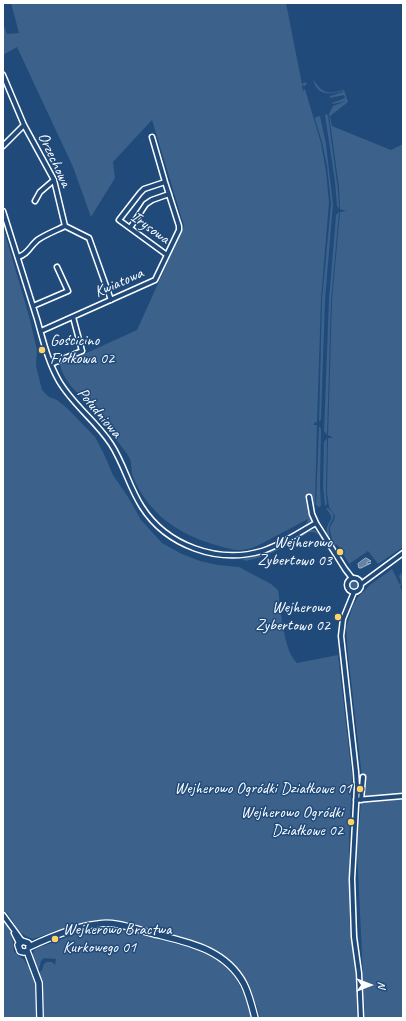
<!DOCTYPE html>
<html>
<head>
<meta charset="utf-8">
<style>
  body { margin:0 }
  #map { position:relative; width:406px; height:1021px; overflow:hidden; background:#1f4a7a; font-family:Caveat,sans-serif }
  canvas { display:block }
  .frame { position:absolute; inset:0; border:4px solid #fff; pointer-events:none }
  .north { position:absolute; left:350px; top:965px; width:40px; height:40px; -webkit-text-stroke:3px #1f4a7a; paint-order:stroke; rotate:90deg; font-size:11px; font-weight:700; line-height:16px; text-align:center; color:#fff }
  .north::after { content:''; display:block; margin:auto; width:14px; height:18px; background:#fff; clip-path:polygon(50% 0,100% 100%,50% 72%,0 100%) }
</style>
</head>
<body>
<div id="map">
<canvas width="406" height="1021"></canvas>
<div class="frame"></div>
<div class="north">N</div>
</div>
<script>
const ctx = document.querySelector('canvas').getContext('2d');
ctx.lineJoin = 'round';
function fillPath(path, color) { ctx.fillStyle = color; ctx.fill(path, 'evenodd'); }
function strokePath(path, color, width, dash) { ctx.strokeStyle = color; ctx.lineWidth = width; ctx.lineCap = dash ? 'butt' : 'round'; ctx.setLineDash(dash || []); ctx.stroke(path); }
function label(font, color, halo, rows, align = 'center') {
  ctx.font = font + ' Caveat,sans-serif'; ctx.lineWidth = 3; ctx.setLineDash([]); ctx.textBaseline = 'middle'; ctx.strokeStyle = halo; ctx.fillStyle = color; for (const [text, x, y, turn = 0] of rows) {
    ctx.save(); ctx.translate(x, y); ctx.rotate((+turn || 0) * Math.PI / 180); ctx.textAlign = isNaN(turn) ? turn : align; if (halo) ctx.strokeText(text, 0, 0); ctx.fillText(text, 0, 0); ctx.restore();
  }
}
fillPath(new Path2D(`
  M11 3H286L302 84 306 82 307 83 305 86 302 85 303 91 305 89 321 143 326 171 329 202 321 300 317 422 314 423V425H317L315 504 313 522 299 531V530L306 524 308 519 259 545C239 554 231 549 212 544 177 533 148 513 133 477 131 472 132 465 130 459 127 453 122 447 118 442 114 436 111 429 107 423 93 402 67 392 60 365L137 330 184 226 152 120 113 162 115 178 91 217 73 167 17 47 3 55V23L7 34 19 33Z
  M313 79C322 93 327 95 344 90L348 102 330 116 332 126 391 150 403 144V547L378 564 368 551 349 564 339 547 336 544 334 546 330 531V527L334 520 335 516 329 507 327 493 328 438H333L328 435 332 300 340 212 346 211 340 209 339 188 329 114 333 106 346 101 333 104 332 103 345 98 344 95 330 98V96L343 92V91C329 95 317 96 313 79Z
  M327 114 328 116 338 190 339 209 337 206 335 182 325 115Z
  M316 117 320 116 326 144 333 204 325 300 321 419 319 422 322 300 331 204 327 166 322 142 315 119Z
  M339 212 331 302 327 435 324 431 329 299 336 215Z
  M3 227 29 316 37 350 36 366 42 390 49 397 57 400 67 408 95 437 103 452 113 475 128 497 141 520 162 543 182 554 200 561 218 565 239 567 271 584 278 590C281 609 283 650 297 663L338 655 352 775 349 841V918L355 970 357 1018H260L257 1006 256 1005C239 947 204 943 152 929V928H149L117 920 104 919 91 921 58 931V930L33 939C13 932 17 922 3 909Z
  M319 426 321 429 320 485 321 506 318 507 316 505Z
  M327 438 326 492 327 504 325 506 323 487 324 442Z
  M326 508H328C338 517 332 518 329 527 328 534 331 540 333 546 329 540 324 532 328 525 329 521 332 520 331 516 330 513 327 510 326 508Z
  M308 530H314L321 535 345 574 318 534 313 532H309C288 545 270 556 246 561L242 559 262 554 275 550Z
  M392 569 400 585 401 583 399 576 403 571V585L400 586 403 592V794L362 799V777L348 654 346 628 353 605 358 597 370 585Z
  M349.5 585a4.5 4.5 0 1 1 9 0a4.5 4.5 0 1 1-9 0Z
  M344 647 361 779 360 782 358 776Z
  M403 797V1018H365L357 850 361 802Z
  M357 809H358L355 878 357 927 362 972 364 1018H362L355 916 354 874Z
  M3 921 9 928 13 942 14 952 24 960 35 977 37 985V1018H3Z
  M109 927C128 930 144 935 161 940 217 954 235 960 252 1018H41L38 974 42 970 44 964 46 962H52L55 965 56 959 44 958 41 961 39 969H35L32 956 35 949 84 931 95 928Z
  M152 930C204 943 239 948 255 1006L227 959C206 942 179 938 153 932Z`), '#3c618b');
const water = new Path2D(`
  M366 558 371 561 367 562V564L371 563 361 568H359L358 564Z`);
fillPath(water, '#6583a4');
strokePath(water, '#a3b5c8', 1);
const minor = new Path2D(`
  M3 75 24 125 54 180 65 226
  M3 146 24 125
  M165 182 144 189 140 193 119 220 167 255
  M35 201 40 192 54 180
  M3 211C14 247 26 283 37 319 43 340 48 362 59 381 73 405 96 421 111 444 124 464 129 487 142 507 167 546 218 564 262 551 281 545 298 533 316 523L345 569 352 578
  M65 226 89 238 111 300
  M130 228 146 204 152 200 169 194
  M18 257C29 254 30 245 39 239 47 234 57 230 65 226
  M33 306 68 291 57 267
  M41 331 155 280 179 230V226L165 182 152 137
  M51 364 82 351 73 317
  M309 497 312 514 316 523
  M347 585a7 7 0 1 1 14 0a7 7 0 1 1-14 0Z
  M361 584 403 553
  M354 592 343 619 341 636 356 772 357 787 352 879 354 937 359 973 361 1018
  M356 800 403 796
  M361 800 363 777
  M3 915 22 941
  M14 933 19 943`);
const major = new Path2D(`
  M29 947C48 938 77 926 98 924 116 921 134 929 151 933 186 942 225 948 244 984 249 994 252 1006 255 1018
  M27 951 39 983 40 1018
  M24 952 20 951 18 945 22 941 28 943`);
strokePath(minor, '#fff', 7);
strokePath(major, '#fff', 8);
strokePath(minor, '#1f4a7a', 4);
strokePath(major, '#1f4a7a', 5.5);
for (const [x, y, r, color] of [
  [42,350,4,"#ffd166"],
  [340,552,4,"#ffd166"],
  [338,617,4,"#ffd166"],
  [360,789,4,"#ffd166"],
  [351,822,4,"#ffd166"],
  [55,939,4,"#ffd166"]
]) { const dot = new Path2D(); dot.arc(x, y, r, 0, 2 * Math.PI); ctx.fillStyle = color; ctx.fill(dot); strokePath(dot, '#1f4a7a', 1.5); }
label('16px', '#fff', '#1f4a7a', [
  ["Orzechowa",54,160,65],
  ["Irysowa",150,228,36],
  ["Kwiatowa",119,283,-24],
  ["Południowa",99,413,50]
]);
label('16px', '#fff', '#1f4a7a', [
  ["Gościcino",50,341,"left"],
  ["Fiołkowa 02",50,359,"left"],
  ["Wejherowo",332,543],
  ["Zybertowo 03",332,561],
  ["Wejherowo",330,608],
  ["Zybertowo 02",330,626],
  ["Wejherowo Ogródki Działkowe 01",352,789],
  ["Wejherowo Ogródki",343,813],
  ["Działkowe 02",343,831],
  ["Wejherowo Bractwa",63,930,"left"],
  ["Kurkowego 01",63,948,"left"]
], 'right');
</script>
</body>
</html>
